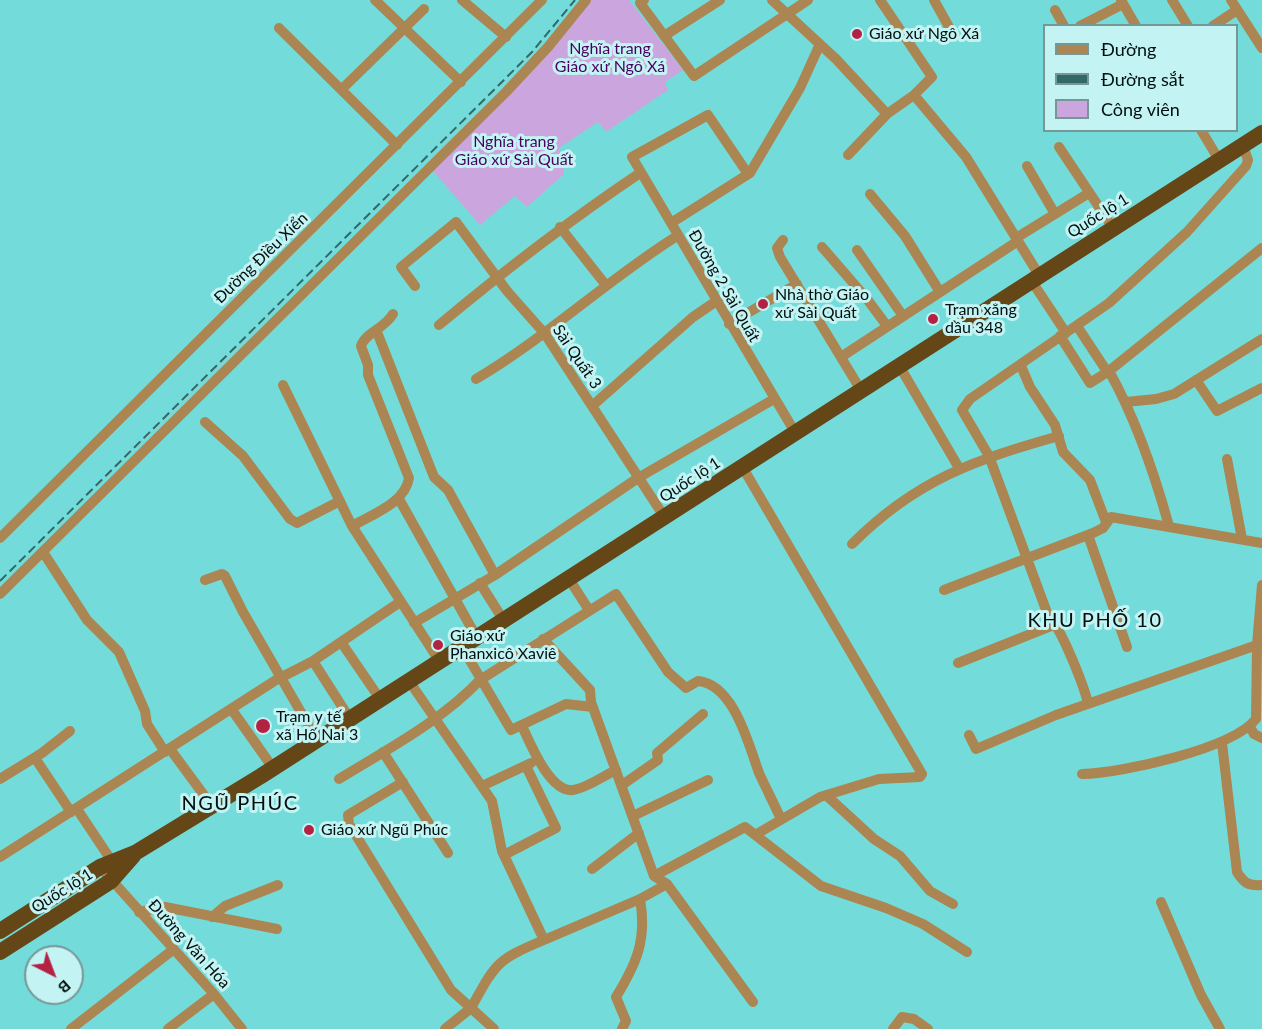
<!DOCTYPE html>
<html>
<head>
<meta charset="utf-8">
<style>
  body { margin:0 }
  #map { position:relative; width:1262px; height:1029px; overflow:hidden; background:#73dcdb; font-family:Lato,sans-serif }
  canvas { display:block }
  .legend { position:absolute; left:1043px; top:24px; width:195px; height:108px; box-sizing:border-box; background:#c3f3f2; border:2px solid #759897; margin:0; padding:8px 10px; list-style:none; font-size:18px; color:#000f0f }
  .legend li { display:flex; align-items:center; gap:12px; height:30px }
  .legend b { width:30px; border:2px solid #759897 }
  .north { position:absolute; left:24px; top:945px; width:60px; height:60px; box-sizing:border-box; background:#c3f3f2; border:2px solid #759897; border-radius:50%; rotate:138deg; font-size:16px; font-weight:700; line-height:24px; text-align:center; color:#000f0f }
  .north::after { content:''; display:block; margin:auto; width:21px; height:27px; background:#b42243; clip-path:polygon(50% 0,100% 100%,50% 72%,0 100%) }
</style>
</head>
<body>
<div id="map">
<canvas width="1262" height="1029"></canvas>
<ul class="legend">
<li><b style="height:8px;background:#ab8652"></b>Đường</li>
<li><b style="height:8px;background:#326867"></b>Đường sắt</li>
<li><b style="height:16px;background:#cba5dd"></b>Công viên</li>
</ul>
<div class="north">B</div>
</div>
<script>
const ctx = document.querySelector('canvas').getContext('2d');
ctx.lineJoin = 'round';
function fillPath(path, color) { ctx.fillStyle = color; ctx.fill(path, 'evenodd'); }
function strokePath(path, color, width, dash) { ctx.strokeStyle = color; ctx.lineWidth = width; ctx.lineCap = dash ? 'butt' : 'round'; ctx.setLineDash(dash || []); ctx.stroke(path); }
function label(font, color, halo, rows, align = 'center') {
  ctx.font = font + ' Lato,sans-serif'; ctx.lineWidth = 6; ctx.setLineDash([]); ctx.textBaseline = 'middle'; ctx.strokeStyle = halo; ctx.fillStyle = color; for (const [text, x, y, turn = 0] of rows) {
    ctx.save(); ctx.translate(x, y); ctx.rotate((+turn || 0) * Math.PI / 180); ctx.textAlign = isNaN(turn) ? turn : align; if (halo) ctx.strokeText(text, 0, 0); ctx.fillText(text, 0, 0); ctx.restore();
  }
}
fillPath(new Path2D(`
  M590 0H629L683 70 665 82 668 90 606 132 598 122 559 148 564 174 527 207 515 196 480 225 432 170Z`), '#cba5dd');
strokePath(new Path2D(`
  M375 0 461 82
  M462 0 506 37
  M644 0 640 3 694 76 808 0
  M772 0 836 59 887 114 914 95 932 77 880 0
  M934 0 954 36
  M1121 0 1136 26
  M1172 0 1188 26
  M1231 0 1262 48
  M1055 10 1064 26
  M1080 26 1123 4
  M1213 26 1237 10
  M279 28 397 145
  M664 36 720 0
  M342 89 424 9
  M914 95 966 157 1039 275
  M1201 130 1219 160
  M1059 147 1113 228
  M848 155 887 114
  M1027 166 1055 214
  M748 174 708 115 632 157 796 434
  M870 194 905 236 940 292
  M671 223 750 173 800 88 820 44
  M560 227 605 284
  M1016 238 1089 193
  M783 240 777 248 780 257 862 392
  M822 247 867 299 887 326
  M857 250 903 316
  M1031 280 1066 333
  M415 286 401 267 456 222 507 291 545 334 665 518
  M729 324 797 284
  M439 325C505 270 567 222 640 173
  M1077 326 1104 367
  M377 332 434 477 448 490 495 575
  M1060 336 1090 383 1109 371 1262 248
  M841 357 1018 241
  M1021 366 1030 387 1055 425 1063 452 1090 480 1106 522
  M900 367 959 468
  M1109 371C1136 419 1154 472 1169 526
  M476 379C547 337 607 280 677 236
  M1196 380 1217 411 1262 388
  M283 385 352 526 440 662
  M1126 402 1156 399 1174 394 1262 339
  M592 406 693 317 715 302
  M205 422 243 456 290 519 297 523 340 501
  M1227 459 1242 539
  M743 468 922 774 920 777 879 779 820 797 755 835
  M399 499 477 638
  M352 526C373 514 405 503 409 478L368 375V365L361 346C365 333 384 329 393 314
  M1088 535 1127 647
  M0 538 542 0
  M852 544C916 480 974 460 1059 436
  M43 552 87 620 119 652 145 711 147 724 165 752
  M569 579 589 610
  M205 580 222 574 225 576 243 612 317 740
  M480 583 504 621
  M944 590 1093 533 1103 528 1111 517 1262 543
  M0 594 506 92 548 47 586 0
  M414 623 495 575 638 478 774 399
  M543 639 590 690 591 702 654 876 667 884 753 1002
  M341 642 380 699
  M462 647 511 730 566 704 593 707
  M313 661 350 719
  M958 663 1056 624
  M409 681 492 801 502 851 544 940C496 960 496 963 471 1008L494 1029
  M1088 703C1084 687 1061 626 1049 618L989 456 962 410 970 399 1109 303 1187 232 1246 166 1248 160 1243 146
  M232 710 273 768
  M522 726C530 743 550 793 573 790 587 788 603 776 616 770
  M1250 727 1254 734 1262 738
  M969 735 976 749 1056 715 1257 645
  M1222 743 1237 872C1244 883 1248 886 1262 885
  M170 749 212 806
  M383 752 448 853
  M35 758 71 812
  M1082 774C1122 773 1232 749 1256 719L1257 645 1262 585
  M0 779 42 753 70 731
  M339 779C388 749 441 721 480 680L616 594 668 672 686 688 698 681C734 684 749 746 759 773 766 788 774 804 781 819
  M403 782 348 815 349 824 451 990 471 1008 445 1029
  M622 785 658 760 657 753 703 714
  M482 786 531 763
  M826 795 874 839 900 856 930 891 953 904
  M77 809 115 866
  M633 816 708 780
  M504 855 556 828 526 766
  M0 857 276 680 313 661 400 602
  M100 867 214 994 242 1029
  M592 869 639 833
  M654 876 745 827 821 886 886 908 923 924 967 952
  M1161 902 1201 995 1220 1029
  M139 912 165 907 277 929
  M212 917 225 906 278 885
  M544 940 640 899 667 884
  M71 1029 174 949
  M168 1029 214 994
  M622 1029 626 1021 616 997C637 963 647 939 640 899
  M893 1029 902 1017 914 1019 928 1029`), '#ab8652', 10);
strokePath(new Path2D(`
  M0 931 100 867 135 853 261 776 1262 133
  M0 952 111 881 133 856`), '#644617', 16);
strokePath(new Path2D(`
  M0 581 532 52 575 0`), '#326867', 2, [9, 4.5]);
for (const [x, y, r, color] of [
  [857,34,6,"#b42243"],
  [763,304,6,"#b42243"],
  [933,319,6,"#b42243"],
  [438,645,6,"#b42243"],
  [263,726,8,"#b42243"],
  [309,830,6,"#b42243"]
]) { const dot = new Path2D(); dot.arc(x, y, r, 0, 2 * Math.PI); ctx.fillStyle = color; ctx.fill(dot); strokePath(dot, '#c3f3f2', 2); }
label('16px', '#000f0f', '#c3f3f2', [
  ["Giáo xứ Ngô Xá",869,34],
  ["Nhà thờ Giáo",775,295],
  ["xứ Sài Quất",775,313],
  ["Trạm xăng",945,310],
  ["dầu 348",945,328],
  ["Giáo xứ",450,636],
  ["Phanxicô Xaviê",450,654],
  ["Trạm y tế",276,717],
  ["xã Hố Nai 3",276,735],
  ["Giáo xứ Ngũ Phúc",321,830]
], 'left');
label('16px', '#4a0062', '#c3f3f2', [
  ["Nghĩa trang",610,49],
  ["Giáo xứ Ngô Xá",610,67],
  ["Nghĩa trang",514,142],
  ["Giáo xứ Sài Quất",514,160]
]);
label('16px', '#000f0f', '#c3f3f2', [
  ["Quốc lộ 1",1098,216,-32],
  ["Đường Điều Xiển",261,258,-44],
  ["Đường 2 Sài Quất",724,286,60],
  ["Sài Quất 3",577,357,56],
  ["Quốc lộ 1",690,480,-33],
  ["Quốc lộ 1",62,891,-32],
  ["Đường Văn Hóa",189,944,48]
]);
ctx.letterSpacing = '1.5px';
label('20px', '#000f0f', '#c3f3f2', [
  ["KHU PHỐ 10",1095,621],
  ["NGŨ PHÚC",240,804]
]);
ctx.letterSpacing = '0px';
</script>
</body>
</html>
